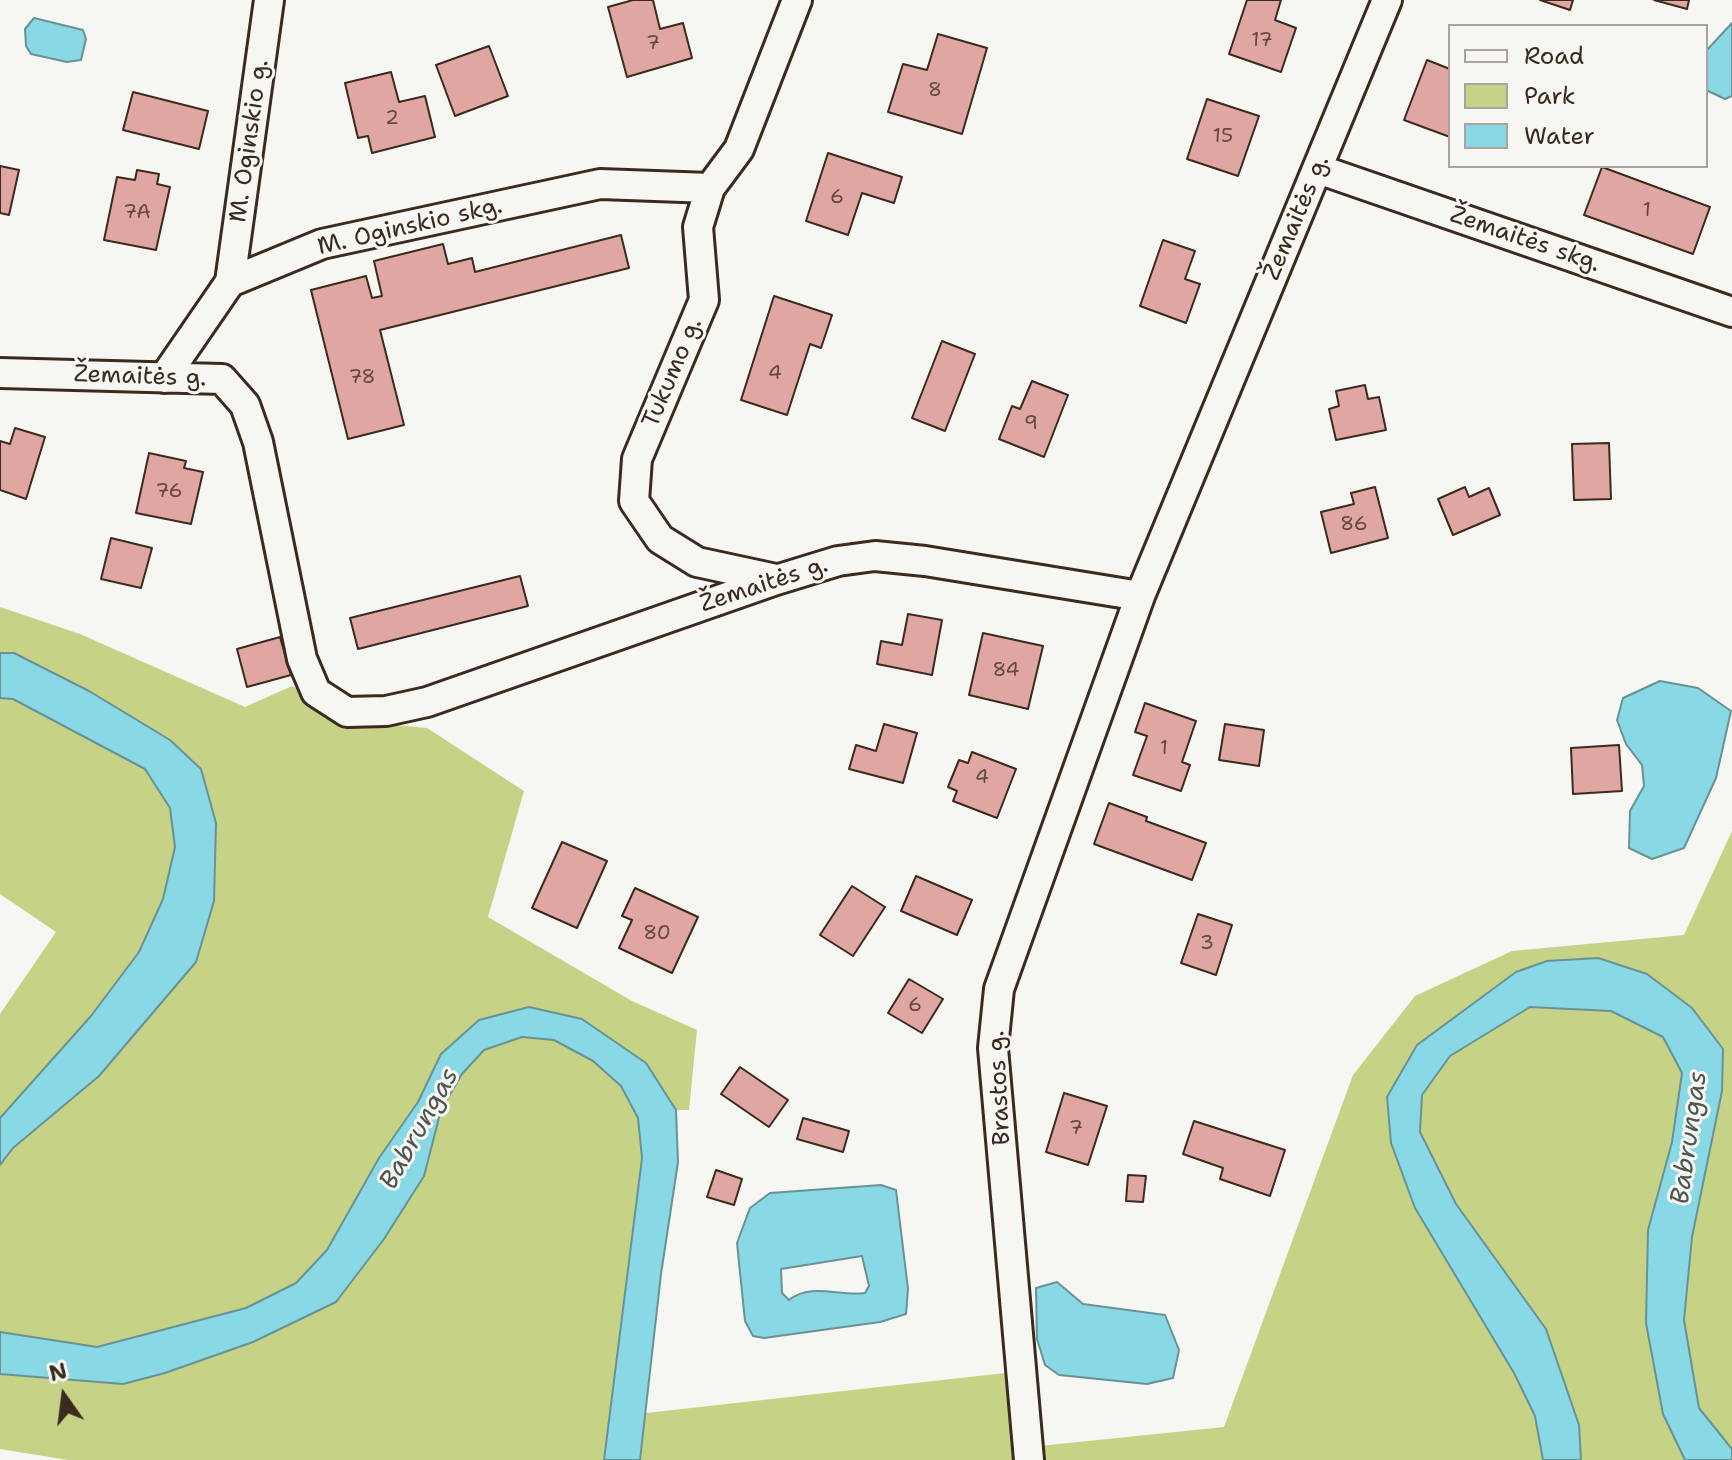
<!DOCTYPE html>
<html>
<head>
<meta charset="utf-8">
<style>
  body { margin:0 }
  #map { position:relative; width:1732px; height:1460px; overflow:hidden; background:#f6f6f2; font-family:"Shantell Sans",sans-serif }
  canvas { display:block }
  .legend { position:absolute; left:1448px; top:24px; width:260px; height:144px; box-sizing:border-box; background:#f6f6f2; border:2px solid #aba49d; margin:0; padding:10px 14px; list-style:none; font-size:24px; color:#3b2a1e }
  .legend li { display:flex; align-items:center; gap:16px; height:40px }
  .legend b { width:40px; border:2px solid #aba49d }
  .north { position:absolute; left:24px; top:1356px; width:80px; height:80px; -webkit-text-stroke:6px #f6f6f2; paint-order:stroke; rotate:346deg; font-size:22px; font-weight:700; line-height:32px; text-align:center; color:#3b2a1e }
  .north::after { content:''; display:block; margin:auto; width:28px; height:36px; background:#3b2a1e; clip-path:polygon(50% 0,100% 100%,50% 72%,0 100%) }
</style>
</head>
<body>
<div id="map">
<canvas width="1732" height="1460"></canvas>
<ul class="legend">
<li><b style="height:10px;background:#f6f6f2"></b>Road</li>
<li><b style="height:22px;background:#c6d387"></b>Park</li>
<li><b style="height:22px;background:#88d8e5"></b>Water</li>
</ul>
<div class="north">N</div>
</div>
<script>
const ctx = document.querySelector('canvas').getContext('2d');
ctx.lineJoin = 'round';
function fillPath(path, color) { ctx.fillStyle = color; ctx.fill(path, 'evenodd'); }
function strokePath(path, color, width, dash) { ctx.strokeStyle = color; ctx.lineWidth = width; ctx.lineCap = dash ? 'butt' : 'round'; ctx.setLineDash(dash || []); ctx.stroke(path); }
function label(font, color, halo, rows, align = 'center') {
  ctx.font = font + ' "Shantell Sans",sans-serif'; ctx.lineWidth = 6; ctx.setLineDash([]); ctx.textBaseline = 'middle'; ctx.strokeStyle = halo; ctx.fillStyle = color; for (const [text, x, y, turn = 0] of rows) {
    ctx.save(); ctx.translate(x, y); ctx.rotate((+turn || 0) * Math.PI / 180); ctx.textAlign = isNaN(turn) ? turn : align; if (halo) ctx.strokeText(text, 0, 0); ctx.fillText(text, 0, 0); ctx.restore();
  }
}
fillPath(new Path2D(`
  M0 607 80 634 245 707 292 686 353 721 427 728 524 791 488 917 632 1001 697 1030 689 1110H676L646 1063 582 1019 441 1054 418 1102 379 1158 327 1250 296 1283 246 1308 97 1347 0 1333V1165L214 901 216 823 201 769 170 740 89 691 14 653H0Z
  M0 698 12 699 145 769 170 808 175 847 163 899 139 952 91 1016 0 1118V1014L56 932 0 894Z
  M1732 831V1449L1699 1408 1684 1320 1692 1237 1722 1091 1647 974 1468 1010 1417 1045 1415 1208 1514 1373 1535 1416 1543 1460H640L646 1413 1014 1372 1020 1448 1224 1427 1353 1075 1415 996 1512 951 1684 935Z
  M1530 1007 1611 1011 1663 1037 1683 1074 1672 1142 1663 1414 1685 1460H1581L1579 1425 1495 1259 1456 1204 1420 1132 1422 1095 1450 1056Z
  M522 1037 555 1040 593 1061 621 1086 638 1118 642 1158 604 1460H68L0 1449V1374L123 1384 384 1239 424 1176 441 1110 462 1074 484 1050Z`), '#c6d387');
const water = new Path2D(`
  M34 18 83 30 86 39 81 60 67 62 31 54 26 46 25 29Z
  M1732 23V96L1725 99 1706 90V51Z
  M0 653H14L89 691 170 740 201 769 216 823 214 901 196 962 99 1076 13 1148 0 1165V1118L91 1016 139 952 163 899 175 847 170 808 145 769 13 699 0 698Z
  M1660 681 1698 688 1731 711 1716 778 1684 848 1652 859 1629 848 1630 811 1644 786 1642 765 1626 744 1617 720 1623 698Z
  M1598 958 1647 974 1692 1008 1723 1049 1722 1091 1692 1237 1684 1320 1699 1408 1732 1449V1460H1685L1663 1414 1646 1323 1648 1230 1672 1142 1682 1073 1663 1037 1611 1011 1530 1007 1450 1056 1422 1095 1420 1132 1456 1204 1546 1329 1579 1425 1581 1460H1543L1535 1416 1514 1373 1415 1208 1391 1143 1387 1097 1417 1045 1516 972 1547 961Z
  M529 1007 582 1019 646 1063 676 1110 678 1162 661 1274 640 1460H604L642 1158 638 1118 621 1086 593 1061 554 1040 522 1037 484 1050 462 1074 441 1110 424 1176 384 1239 336 1302 253 1342 165 1373 123 1384 0 1374V1332L97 1347 246 1308 296 1283 327 1250 379 1158 418 1102 441 1054 479 1020Z
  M881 1185 896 1190 908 1289 906 1314 880 1322 764 1338 753 1336 745 1321 737 1243 750 1208 770 1193ZM862 1256 869 1286 865 1293C840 1297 811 1282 789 1300L782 1293 781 1269Z
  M1057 1282 1083 1304 1165 1315 1179 1350 1173 1378 1147 1384 1059 1375 1045 1365 1037 1339 1036 1288Z`);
fillPath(water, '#88d8e5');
strokePath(water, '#699295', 2);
const building = new Path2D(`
  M633 0H653L660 29 683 23 692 58 627 77 608 7Z
  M1247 0H1281L1275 20 1296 28 1281 72 1229 54Z
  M1540 0H1573L1570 10Z
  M1654 0H1689L1687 9Z
  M938 34 987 48 962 134 888 112 903 64 927 70Z
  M489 46 508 96 455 116 436 65Z
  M1427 60 1450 69V137L1404 120Z
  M391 72 399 102 425 96 435 137 372 153 368 136 358 138 345 83Z
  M133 92 208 111 199 149 123 130Z
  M1207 99 1259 116 1238 176 1187 159Z
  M828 153 902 177 894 203 862 193 848 235 806 221Z
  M0 166 19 170 9 215 0 213Z
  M1602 167 1710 207 1693 254 1584 215Z
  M137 170 159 174 157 184 170 187 156 250 104 240 117 177 135 180Z
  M621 235 629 268 380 330 404 425 348 439 311 290 366 276 372 298 382 296 374 261 443 244 448 264 472 258 475 272Z
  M1163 240 1195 251 1185 279 1200 284 1186 323 1140 306Z
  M774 296 832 315 821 348 810 344 787 415 741 400Z
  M942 341 975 354 945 431 912 418Z
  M1032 381 1068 395 1044 457 999 439 1012 406 1020 409Z
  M1365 385 1368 399 1379 397 1386 430 1336 440 1329 409 1339 406 1336 391Z
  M15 428 45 437 26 499 0 490V441L10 444Z
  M1609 443 1611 499 1574 500 1572 444Z
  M149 453 186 461 184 468 203 472 191 524 136 513Z
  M1375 487 1388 538 1331 553 1321 512 1354 504 1351 493Z
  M1465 487 1469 497 1489 488 1500 515 1453 535 1438 499Z
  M111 538 152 548 141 588 101 579Z
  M520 576 528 606 358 649 350 618Z
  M908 614 942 620 932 675 877 664 881 641 902 645Z
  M983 633 1043 646 1028 709 969 695Z
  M280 637 291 675 247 687 237 649Z
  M1145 703 1196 721 1182 762 1190 765 1181 791 1133 775 1147 736 1135 732Z
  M884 724 917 733 903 783 849 769 856 745 876 751Z
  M1225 724 1264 730 1259 766 1219 760Z
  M1619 745 1622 791 1573 794 1571 748Z
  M972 752 1016 769 997 818 953 801 957 791 948 787 959 760 968 763Z
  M1109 803 1147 817 1146 821 1206 843 1192 880 1094 844Z
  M562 842 607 861 577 928 532 908Z
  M916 876 972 900 957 935 901 911Z
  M852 886 885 907 853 956 820 935Z
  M635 888 698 917 672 973 619 948 632 920 622 916Z
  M1198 914 1232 925 1216 975 1181 963Z
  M909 979 943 999 922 1033 888 1013Z
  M740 1067 788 1100 769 1127 721 1094Z
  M1064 1093 1107 1106 1088 1165 1046 1152Z
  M803 1118 849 1131 843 1152 797 1139Z
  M1194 1121 1285 1150 1270 1196 1220 1179 1223 1168 1183 1154Z
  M716 1170 742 1179 734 1205 707 1197Z
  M1128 1175 1146 1176 1143 1202 1126 1201Z`);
fillPath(building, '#e0a6a2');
strokePath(building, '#3b2a1e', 2);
const minor = new Path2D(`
  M1318 169 1732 312
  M230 282 269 0
  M0 373 222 379 245 405 258 442 302 659 316 692 347 712 386 711 427 702 776 580 838 561 875 556 925 561 1140 596 1387 0
  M164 378 230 282 322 244 600 184 710 188
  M776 579 697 562 660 539 634 501 637 459 704 300 698 227 710 188 739 149 797 0
  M1029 1460 993 1048 999 989 1140 596`);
strokePath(minor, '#3b2a1e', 34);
strokePath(minor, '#f6f6f2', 28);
label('20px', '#64493f', null, [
  ["17",1262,41],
  ["7",653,44],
  ["8",935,91],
  ["2",392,119],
  ["15",1223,137],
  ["6",837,198],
  ["1",1647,211],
  ["7A",137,213],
  ["4",775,374],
  ["78",362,378],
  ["9",1031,424],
  ["76",169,492],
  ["86",1354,525],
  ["84",1006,671],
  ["1",1164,749],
  ["4",982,778],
  ["80",657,934],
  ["3",1207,944],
  ["6",915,1006],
  ["7",1076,1129]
]);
label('24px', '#3b2a1e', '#f6f6f2', [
  ["M. Oginskio g.",250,141,-82],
  ["Žemaitės g.",1297,218,-67],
  ["M. Oginskio skg.",410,227,-13],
  ["Žemaitės skg.",1525,240,19],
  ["Tukumo g.",673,373,-67],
  ["Žemaitės g.",140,377,2],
  ["Žemaitės g.",764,585,-18],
  ["Brastos g.",1000,1088,-93]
]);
label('italic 26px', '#4e5650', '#f6f6f2', [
  ["Babrungas",420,1129,-61],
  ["Babrungas",1690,1138,-82]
]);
</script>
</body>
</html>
